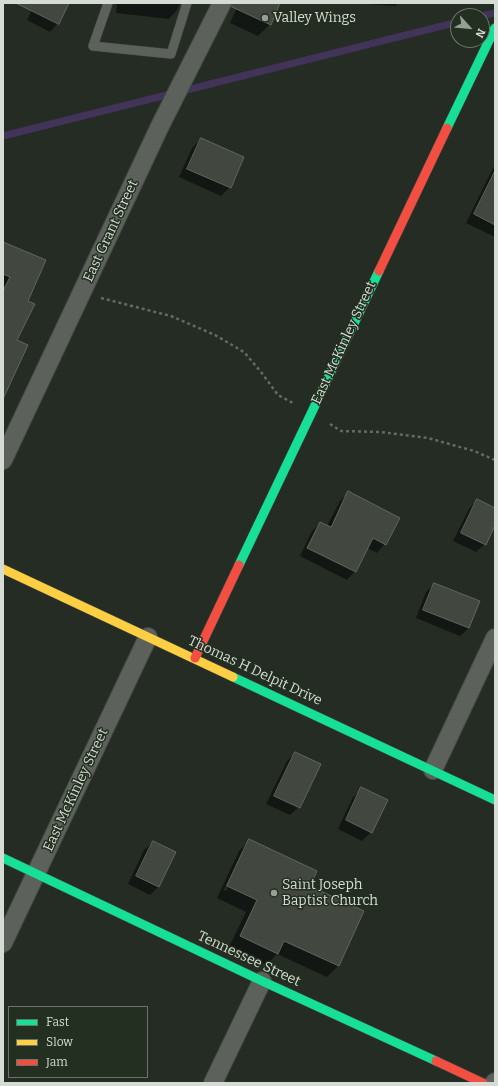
<!DOCTYPE html>
<html>
<head>
<meta charset="utf-8">
<style>
  body { margin:0 }
  #map { position:relative; width:498px; height:1086px; overflow:hidden; background:#252c24; font-family:Bitter,serif }
  canvas { display:block }
  .frame { position:absolute; inset:0; border:4px solid #d5dcd3; pointer-events:none }
  .legend { position:absolute; left:8px; top:1006px; width:140px; height:72px; box-sizing:border-box; background:#232f20; border:1px solid #6a7468; margin:0; padding:5px 7px; list-style:none; font-size:12px; color:#d5dcd3 }
  .legend li { display:flex; align-items:center; gap:8px; height:20px }
  .legend b { width:20px; border:1px solid #6a7468 }
  .north { position:absolute; left:450px; top:8px; width:40px; height:40px; box-sizing:border-box; background:#232f20; border:1px solid #6a7468; border-radius:50%; rotate:117deg; font-size:11px; font-weight:700; line-height:16px; text-align:center; color:#d5dcd3 }
  .north::after { content:''; display:block; margin:auto; width:14px; height:18px; background:#979e96; clip-path:polygon(50% 0,100% 100%,50% 72%,0 100%) }
</style>
</head>
<body>
<div id="map">
<canvas width="498" height="1086"></canvas>
<div class="frame"></div>
<ul class="legend">
<li><b style="height:5px;background:#16e098"></b>Fast</li>
<li><b style="height:5px;background:#ffcf43"></b>Slow</li>
<li><b style="height:5px;background:#f24e42"></b>Jam</li>
</ul>
<div class="north">N</div>
</div>
<script>
const ctx = document.querySelector('canvas').getContext('2d');
ctx.lineJoin = 'round';
function fillPath(path, color) { ctx.fillStyle = color; ctx.fill(path, 'evenodd'); }
function strokePath(path, color, width, dash) { ctx.strokeStyle = color; ctx.lineWidth = width; ctx.lineCap = dash ? 'butt' : 'round'; ctx.setLineDash(dash || []); ctx.stroke(path); }
function label(font, color, halo, rows, align = 'center') {
  ctx.font = font + ' Bitter,serif'; ctx.lineWidth = 3; ctx.setLineDash([]); ctx.textBaseline = 'middle'; ctx.strokeStyle = halo; ctx.fillStyle = color; for (const [text, x, y, turn = 0] of rows) {
    ctx.save(); ctx.translate(x, y); ctx.rotate((+turn || 0) * Math.PI / 180); ctx.textAlign = isNaN(turn) ? turn : align; if (halo) ctx.strokeText(text, 0, 0); ctx.fillText(text, 0, 0); ctx.restore();
  }
}
fillPath(new Path2D(`
  M35 3H68L58 23 50 32 27 20Z
  M117 3H180L177 10 169 19 116 13Z
  M239 3H279L270 24 258 36 230 23Z
  M368 3H398L395 6 368 4Z
  M201 139 230 187 221 196 179 177 192 148Z
  M495 164V237L466 223Z
  M3 249 27 301 3 378Z
  M348 493 385 544 377 553 367 548 355 571 347 580 300 556 312 531 320 523 327 526 340 501Z
  M477 500 495 509V523L485 544 476 552 453 541 469 509Z
  M434 584 469 628 460 636 416 618 426 592Z
  M295 753 299 807 290 815 266 804 287 761Z
  M362 789 371 832 362 841 338 829 353 797Z
  M250 840 309 887 363 912 338 966 327 977 277 954 266 965 229 947 246 912 217 898 239 851ZM242 852H244L226 891 224 890Z
  M153 842 159 886 150 895 128 884 144 850Z`), '#0007');
strokePath(new Path2D(`
  M482 16 495 13
  M3 136 458 22`), '#423358', 7);
const building = new Path2D(`
  M16 3H69L59 24Z
  M232 3H280L271 25 232 7Z
  M201 138 244 157 231 188 187 169Z
  M495 171V225L474 214Z
  M3 242 46 260 28 301 35 304 17 340 28 345 3 399V291L10 277 3 274Z
  M348 491 400 518 386 545 373 538 356 572 307 548 320 522 331 527Z
  M477 499 495 508V525L486 545 461 533Z
  M434 583 480 601 469 628 423 610Z
  M295 752 321 764 300 808 274 796Z
  M361 787 388 800 372 833 346 820Z
  M249 839 317 871 310 886 364 911 339 966 284 941 278 954 240 936 257 900 227 886Z
  M153 841 176 852 159 887 136 876Z`);
fillPath(building, '#424740');
strokePath(building, '#60665f', 1);
const lane = new Path2D(`
  M108 3 93 46 171 54 187 3`);
const street = new Path2D(`
  M3 460 160 126 222 3
  M433 770 495 638
  M3 943 148 637
  M213 1083 262 981
  M494 1083 495 1082`);
const fast = new Path2D(`
  M447 128 495 28
  M239 565 379 271
  M233 677 495 800
  M3 858 262 981 436 1061`);
const slow = new Path2D(`
  M3 569 233 677`);
const jam = new Path2D(`
  M379 271 447 128
  M195 658 239 565
  M436 1061 483 1083`);
strokePath(lane, '#424841', 10);
strokePath(street, '#424841', 20);
strokePath(fast, '#424841', 10);
strokePath(slow, '#424841', 10);
strokePath(jam, '#424841', 10);
strokePath(new Path2D(`
  M101 298 171 316 215 335 244 352 261 372 278 395 293 403
  M330 424 341 431 380 432 428 438 474 451 495 460`), '#656963', 2.5, [3, 3]);
strokePath(lane, '#5c625b', 9);
strokePath(street, '#5c625b', 18);
strokePath(fast, '#16e098', 9);
strokePath(slow, '#ffcf43', 9);
strokePath(jam, '#f24e42', 9);
for (const [x, y, r, color] of [
  [265,18,4,"#979e96"],
  [274,893,4,"#979e96"]
]) { const dot = new Path2D(); dot.arc(x, y, r, 0, 2 * Math.PI); ctx.fillStyle = color; ctx.fill(dot); strokePath(dot, '#232f20', 1.5); }
label('14px', '#d5dcd3', '#232f20', [
  ["Valley Wings",273,18],
  ["Saint Joseph",282,885],
  ["Baptist Church",282,901]
], 'left');
label('14px', '#d5dcd3', '#232f20', [
  ["East Grant Street",111,231,-65],
  ["East McKinley Street",344,343,-65],
  ["Thomas H Delpit Drive",255,671,25],
  ["East McKinley Street",76,790,-65],
  ["Tennessee Street",249,959,25]
]);
</script>
</body>
</html>
